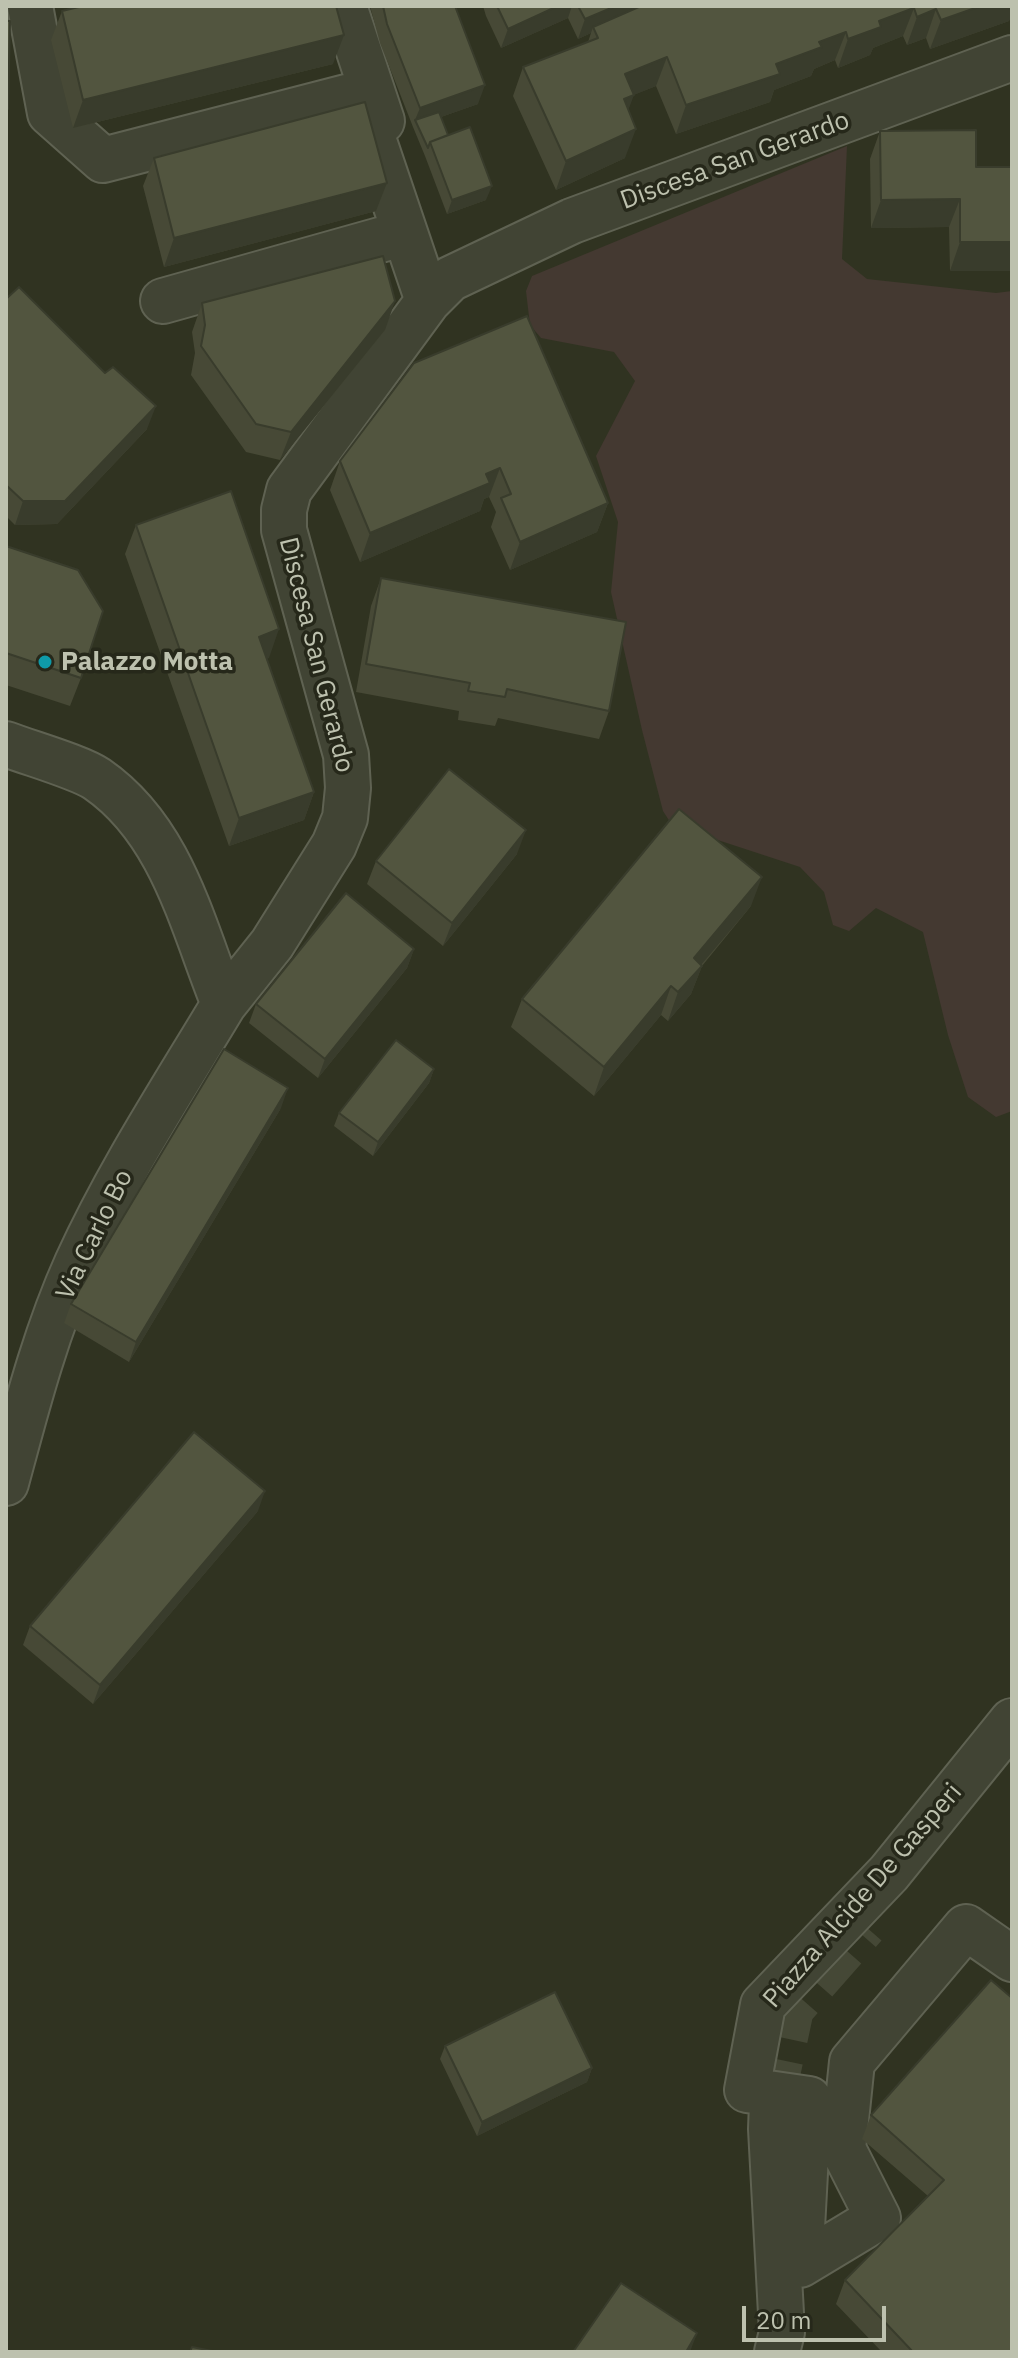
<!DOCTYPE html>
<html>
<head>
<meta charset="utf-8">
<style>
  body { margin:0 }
  #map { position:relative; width:1018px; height:2358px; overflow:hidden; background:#303321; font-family:"IBM Plex Sans",sans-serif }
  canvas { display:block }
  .frame { position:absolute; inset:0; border:8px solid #bdc1ae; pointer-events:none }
  .scale { position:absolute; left:742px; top:2306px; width:144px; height:36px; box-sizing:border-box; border:4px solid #bdc1ae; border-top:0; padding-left:10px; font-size:24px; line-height:28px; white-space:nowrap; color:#bdc1ae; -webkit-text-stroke:6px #26281a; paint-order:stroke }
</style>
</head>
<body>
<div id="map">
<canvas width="1018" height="2358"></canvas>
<div class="frame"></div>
<div class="scale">20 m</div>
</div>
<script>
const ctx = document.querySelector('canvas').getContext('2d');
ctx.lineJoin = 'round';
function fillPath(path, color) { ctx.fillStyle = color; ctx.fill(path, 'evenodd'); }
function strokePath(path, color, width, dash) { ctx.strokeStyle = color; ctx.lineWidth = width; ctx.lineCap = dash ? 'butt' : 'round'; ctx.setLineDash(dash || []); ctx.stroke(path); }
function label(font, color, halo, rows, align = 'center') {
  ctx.font = font + ' "IBM Plex Sans",sans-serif'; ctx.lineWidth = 7; ctx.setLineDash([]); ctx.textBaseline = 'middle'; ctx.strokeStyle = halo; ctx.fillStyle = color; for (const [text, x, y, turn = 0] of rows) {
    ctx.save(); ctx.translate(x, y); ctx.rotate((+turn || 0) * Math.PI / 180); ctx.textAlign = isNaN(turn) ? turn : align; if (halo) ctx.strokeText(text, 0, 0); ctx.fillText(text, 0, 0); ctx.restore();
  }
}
fillPath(new Path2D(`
  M847 146 842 259 867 279 996 293 1012 291V1111L996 1117 968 1097 948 1035 923 932 876 908 849 931 833 925 824 892 800 867 672 825 663 811 642 730 611 592 618 522 596 456 635 381 614 352 541 338 530 325 526 291 532 276Z`), '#443931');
strokePath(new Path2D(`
  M772 2103 792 2009 865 1926`), '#454836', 44, [44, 22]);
const minor = new Path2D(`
  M30 6 50 113 103 160 358 94 428 301
  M344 6 382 121
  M163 301 405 233
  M6 744C29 753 79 767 97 779 172 831 192 925 224 1004L272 944 334 845 345 818 348 788 346 755 284 530V510L289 490 428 301 450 279 572 221 1012 58
  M6 1483C26 1409 45 1334 77 1263 118 1173 173 1089 224 1004
  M1012 1721 889 1873 763 2005 747 2090 809 2099 800 2265 878 2218 843 2149 852 2062 966 1927 1012 1959
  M772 2103 771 2129 782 2332 777 2352`);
strokePath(minor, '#5f6252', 48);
strokePath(minor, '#414434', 44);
fillPath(new Path2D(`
  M370 6H455L478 104 441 117 448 135 486 200 447 214 425 156 413 127 380 43Z
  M483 6H1012V13L1009 21 930 49 926 38 907 45 903 36 873 48 870 55 838 68 835 60 814 69 811 76 774 90 770 102 676 134 656 86 633 95 628 110 625 158 556 190 513 96 523 67 588 42 591 33 578 39 568 18 501 48 486 16Z
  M62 11 333 64 73 128 51 40Z
  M880 131 976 167H1012L950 271 949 227 871 228 870 159Z
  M154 158 387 183 376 211 164 267 143 186Z
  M6 299 147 429 57 524 15 525 6 516Z
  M202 303 385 330 280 460 246 452 191 375 195 353 192 332Z
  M414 363 608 503 597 532 510 570 491 527 496 512 489 497 484 499 480 511 360 562 330 490 340 461Z
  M136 525 269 658H267L314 792 304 820 229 846 125 554Z
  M6 546 81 678 70 706 6 685Z
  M381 578 609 711 599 739 498 718 495 726 458 720 459 711 356 692 371 606Z
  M517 854 443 946 367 884 376 861Z
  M751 906 702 966 691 994 668 1021 661 1015 594 1096 511 1027 522 999Z
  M414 949 407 968 318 1078 249 1023 256 1004Z
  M434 1069 429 1083 373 1156 334 1126 339 1113Z
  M281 1108 129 1362 64 1323 71 1304Z
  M258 1511 93 1704 23 1645 30 1626Z
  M1012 1998V2352H882L836 2304 845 2280 928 2196 862 2139 871 2115Z
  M445 2046 592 2068 587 2082 477 2136 440 2059Z`), '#474936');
fillPath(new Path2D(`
  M558 6H572L568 18 501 48 508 29Z
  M616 6H641L593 27 591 33 578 39 585 19Z
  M981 6H1012V13L1009 21 930 49 941 20Z
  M914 8 903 36 873 48 870 55 838 68 848 39 879 21Z
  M936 9 926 38 907 45 917 17Z
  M846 32 835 60 814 69 811 76 774 90 770 102 676 134 686 105 776 64 819 42Z
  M344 35 333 64 73 128 83 100Z
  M667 57 656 86 614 103 625 74Z
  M485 85 478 104 418 125 415 120 420 108Z
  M634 95 623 124 624 99Z
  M636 129 625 158 556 190 566 161Z
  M387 183 376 211 164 267 174 238Z
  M492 186 486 200 447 214 452 200Z
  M960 199 949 227 871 228 881 200Z
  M960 242H1012V271H950Z
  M395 301 385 330 280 460 291 432Z
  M156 406 147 429 57 524 15 525 23 501Z
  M500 468 489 497 484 499 480 511 360 562 370 533 486 474Z
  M608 503 597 532 510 570 520 542Z
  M279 629 269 658 249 665 259 637Z
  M314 792 304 820 229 846 239 818Z
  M526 830 517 854 443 946 452 923Z
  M762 877 751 906 690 978 702 966 691 994 668 1021 678 992 694 958Z
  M414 949 407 968 318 1078 325 1059Z
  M671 986 661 1015 594 1096 604 1067Z
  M434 1069 429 1083 373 1156 378 1142Z
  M288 1088 281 1108 129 1362 136 1342Z
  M265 1491 258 1511 93 1704 100 1685Z
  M592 2068 587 2082 477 2136 482 2122Z
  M697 2333 690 2352H686Z`), '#393c2c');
const building = new Path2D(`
  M83 6H336L344 35 83 100 62 11Z
  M383 6H455L485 85 420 108 387 24Z
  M497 6H558L508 29Z
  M578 6H616L585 19Z
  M641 6H981L941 20 936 9 917 17 914 8 879 21 881 27 848 39 846 32 819 42 822 47 776 64 780 74 686 105 667 57 625 74 634 95 624 99 636 129 566 161 523 67 598 38 593 27Z
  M6 21H10L8 109H6Z
  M365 102 387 183 174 238 154 158Z
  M439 112 448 135 430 142 428 148 415 120Z
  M470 127 492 186 452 200 430 142Z
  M976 130V167H1012V242H960V199L881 200 880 131Z
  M383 256 395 301 291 432 256 424 201 346 205 325 202 303Z
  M19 287 105 373 113 367 156 406 65 501H23L6 485V299Z
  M527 316 608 503 520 542 501 498 511 494 500 468 486 474 490 483 370 533 340 461 414 363Z
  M231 491 279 629 259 637 314 792 239 818 136 525Z
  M6 546 78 570 103 611 81 678 6 653Z
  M381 578 626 622 609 711 507 689 505 697 468 691 470 683 366 664Z
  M449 769 526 830 452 923 376 861Z
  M679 809 762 877 694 958 702 966 678 992 671 986 604 1067 522 999Z
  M346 893 414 949 325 1059 256 1004Z
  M396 1040 434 1069 378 1142 339 1113Z
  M224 1049 288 1088 136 1342 71 1304Z
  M194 1432 265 1491 100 1685 30 1626Z
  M991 1980 1012 1998V2352H913L845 2280 944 2180 871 2115Z
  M555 1992 592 2068 482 2122 445 2046Z
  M621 2283 697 2333 686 2352H573Z
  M192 2347 217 2352H190Z`);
fillPath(building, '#52553f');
strokePath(building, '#393c2c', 2);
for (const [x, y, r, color] of [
  [45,662,8,"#0f9aa8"]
]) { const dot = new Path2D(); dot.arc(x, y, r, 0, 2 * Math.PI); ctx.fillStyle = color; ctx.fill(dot); strokePath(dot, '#26281a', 3); }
label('26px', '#bdc1ae', '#26281a', [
  ["Discesa San Gerardo",735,161,-20],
  ["Discesa San Gerardo",316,655,76],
  ["Via Carlo Bo",95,1235,-64],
  ["Piazza Alcide De Gasperi",863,1896,-49]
]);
label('bold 26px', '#bdc1ae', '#26281a', [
  ["Palazzo Motta",61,662]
], 'left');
</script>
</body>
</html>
